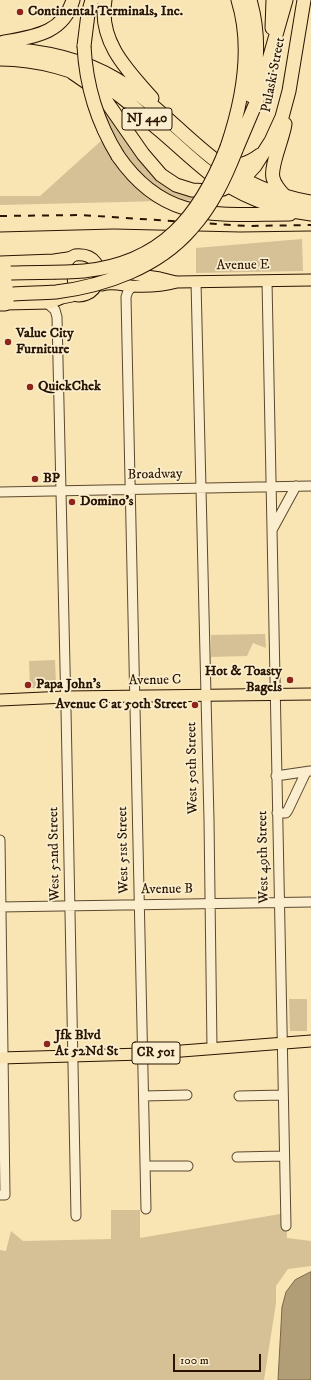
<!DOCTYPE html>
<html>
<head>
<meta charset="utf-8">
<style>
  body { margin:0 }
  #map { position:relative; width:311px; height:1380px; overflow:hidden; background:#f8e5b3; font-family:"IM FELL DW Pica",serif }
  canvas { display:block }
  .scale { position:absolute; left:173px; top:1354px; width:88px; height:18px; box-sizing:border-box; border:2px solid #291401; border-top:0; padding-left:5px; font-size:12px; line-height:14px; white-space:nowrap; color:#291401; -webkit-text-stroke:3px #faeece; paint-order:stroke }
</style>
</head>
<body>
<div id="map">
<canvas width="311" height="1380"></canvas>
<div class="scale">100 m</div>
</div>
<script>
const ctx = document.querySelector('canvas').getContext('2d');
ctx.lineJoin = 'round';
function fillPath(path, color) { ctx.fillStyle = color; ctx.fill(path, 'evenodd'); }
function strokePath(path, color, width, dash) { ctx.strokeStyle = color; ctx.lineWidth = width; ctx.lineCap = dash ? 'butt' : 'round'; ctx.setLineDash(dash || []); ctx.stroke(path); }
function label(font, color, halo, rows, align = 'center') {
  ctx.font = font + ' "IM FELL DW Pica",serif'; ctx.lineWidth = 3.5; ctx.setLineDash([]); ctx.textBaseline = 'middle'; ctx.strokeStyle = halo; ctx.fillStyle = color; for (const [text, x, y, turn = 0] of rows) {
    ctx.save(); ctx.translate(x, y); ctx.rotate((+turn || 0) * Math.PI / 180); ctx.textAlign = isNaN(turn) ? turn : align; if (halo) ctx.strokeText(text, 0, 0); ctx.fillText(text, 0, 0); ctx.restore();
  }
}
fillPath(new Path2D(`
  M96 97 150 172 203 200 0 205V196H40L102 140Z
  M302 239 303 271 196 273V248Z
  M265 634 266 648 253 643 247 656 211 657V635Z
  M55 660 56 684 52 688H30L29 661Z
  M289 999H307V1031H290Z
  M111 1210H140V1238L286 1213 287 1238 311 1241V1266L288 1269 276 1286V1303L264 1380H0V1250L6 1251 11 1231 23 1241 111 1239Z`), '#d5c195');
const water = new Path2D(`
  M311 1272V1380H278L282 1307 286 1292 295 1280Z`);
fillPath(water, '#b29e76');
strokePath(water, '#7b6747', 1);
const minor = new Path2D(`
  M267 281 286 1226
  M196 282 209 820 212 1048
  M133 286 128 291 126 297 146 1209
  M47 303 55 310 57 317 66 710 76 1216
  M0 492 311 486
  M272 530 296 486
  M276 776 310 771
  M277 813H286L288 810 306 772
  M0 840 5 1195H0
  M0 907 311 902
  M144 1096 187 1095
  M239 1096 283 1095
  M237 1157 284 1156
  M145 1166H188`);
const major = new Path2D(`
  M75 255C116 251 100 315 63 290 59 277 62 260 75 255Z
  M126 273 160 278 176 282
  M102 285C112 282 122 285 131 286 147 287 162 286 177 282L311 280
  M5 304 50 303 62 298 72 296
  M0 700 66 697 311 694
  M0 1058 143 1054 311 1041`);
const highway = new Path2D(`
  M105 0C98 41 127 70 152 98
  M250 0C259 31 258 65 251 96
  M272 28 273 0
  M0 43C31 37 63 35 73 0
  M84 46 88 14 92 0
  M0 49C41 50 80 58 116 79 153 101 181 134 215 160 242 182 276 196 311 202
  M0 59C37 59 78 70 110 89 128 100 142 115 157 128 174 142 190 158 208 172 237 194 274 210 311 214
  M73 73 92 86 104 98 143 154 161 175 176 185 192 190 211 191 223 189 243 179 255 166 271 141 282 117 289 91 304 0
  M285 124C283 139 270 166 273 178 275 186 280 191 285 196
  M227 147C243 100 253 48 238 0
  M236 150 258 98 286 0
  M118 156C165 224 217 214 290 214
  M221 163C236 168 248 164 260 155
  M0 263 54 261 68 259
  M0 273H11
  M0 284C18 283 48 279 63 290
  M0 294H13
  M0 304H5`);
strokePath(minor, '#5d482e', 11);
strokePath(major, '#291401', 13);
strokePath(highway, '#291401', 15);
strokePath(minor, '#faeece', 9);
strokePath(major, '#f8e5b3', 11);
strokePath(highway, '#f8e5b3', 13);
strokePath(new Path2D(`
  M0 232 114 229 240 232 311 231`), '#291401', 1);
strokePath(new Path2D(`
  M0 216 81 215 247 226 311 225`), '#291401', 2, [7, 7]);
const highwayBridge = new Path2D(`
  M84 46C86 86 97 122 118 156
  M11 273C35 272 60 273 84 271 162 263 200 216 227 147
  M13 294C27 293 42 293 56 292 105 286 158 267 191 229 212 206 225 178 236 150`);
strokePath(highwayBridge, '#291401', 15, []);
strokePath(highwayBridge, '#f8e5b3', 13);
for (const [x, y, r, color] of [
  [20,12,4,"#8f2418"],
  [8,342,4,"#8f2418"],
  [30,387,4,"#8f2418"],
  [35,479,4,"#8f2418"],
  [72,502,4,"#8f2418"],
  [290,680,4,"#8f2418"],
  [28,685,4,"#8f2418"],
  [195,705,4,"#8f2418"],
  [47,1044,4,"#8f2418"]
]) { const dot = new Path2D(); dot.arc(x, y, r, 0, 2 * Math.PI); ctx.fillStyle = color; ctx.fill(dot); strokePath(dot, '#faeece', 1.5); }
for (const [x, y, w] of [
  [147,119,50],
  [156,1053,48]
]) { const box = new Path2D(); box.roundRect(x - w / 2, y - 11, w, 22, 3); ctx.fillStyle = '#faeece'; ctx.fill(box); strokePath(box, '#291401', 1); }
label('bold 13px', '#291401', null, [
  ["NJ 440",147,119],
  ["CR 501",156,1053]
]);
label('bold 14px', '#291401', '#faeece', [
  ["Continental Terminals, Inc.",28,12],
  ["Value City",16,334],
  ["Furniture",16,350],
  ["QuickChek",38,387],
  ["BP",43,479],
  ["Domino's",80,502],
  ["Hot & Toasty",282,672,"right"],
  ["Bagels",282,688,"right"],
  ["Papa John's",36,685],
  ["Avenue C at 50th Street",187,705,"right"],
  ["Jfk Blvd",55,1036],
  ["At 52Nd St",55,1052]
], 'left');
label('14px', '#291401', '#faeece', [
  ["Pulaski Street",274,75,-79],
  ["Avenue E",243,266,-1],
  ["Broadway",155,475,-1],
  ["Avenue C",155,681,-1],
  ["West 50th Street",193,768,-91],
  ["West 51st Street",124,850,-91],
  ["West 52nd Street",55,854,-91],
  ["West 49th Street",264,857,-91],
  ["Avenue B",167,890,-1]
]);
</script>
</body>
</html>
